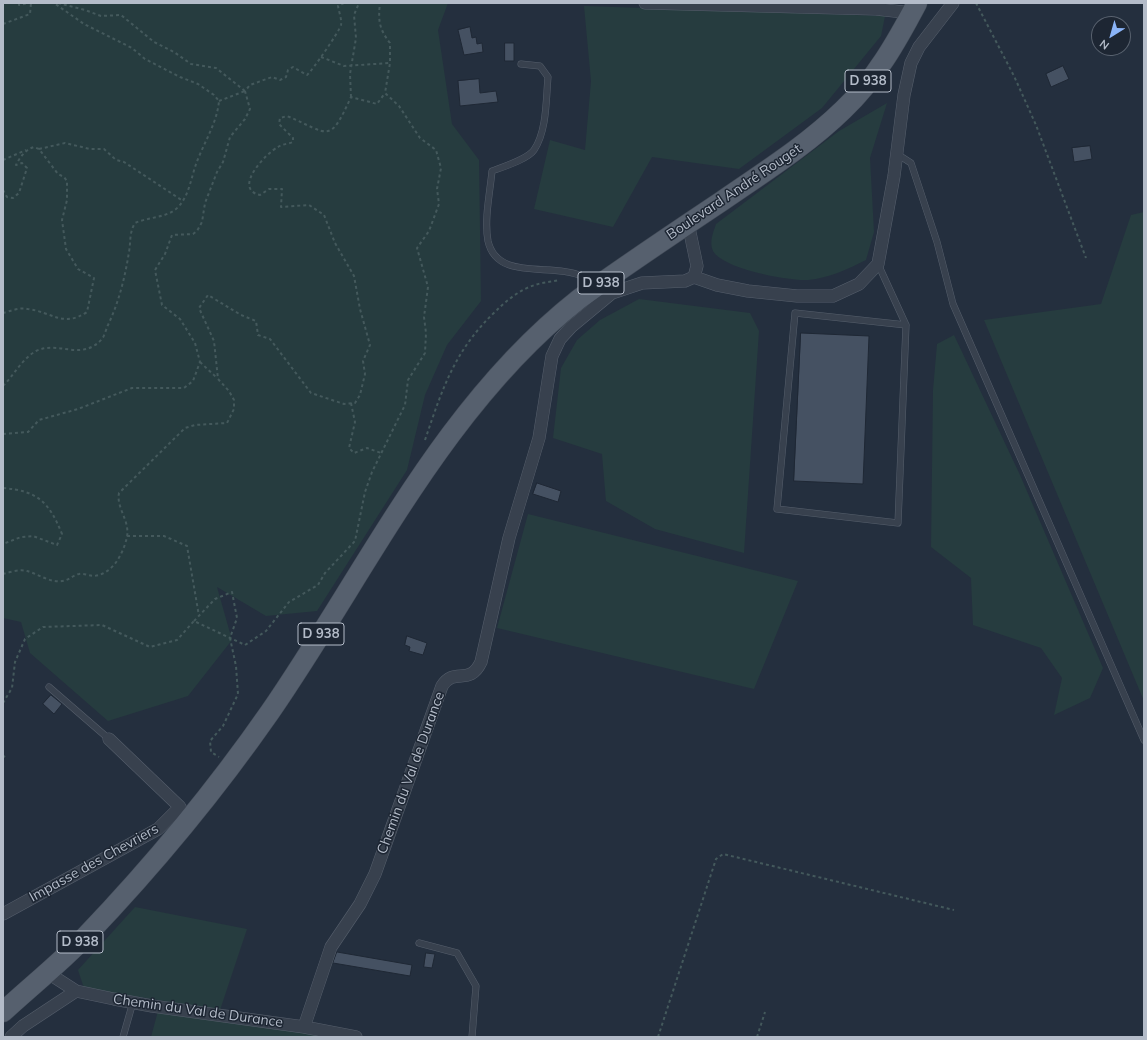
<!DOCTYPE html>
<html>
<head>
<meta charset="utf-8">
<style>
  body { margin:0 }
  #map { position:relative; width:1147px; height:1040px; overflow:hidden; background:#242f3e; font-family:Mulish,sans-serif }
  canvas { display:block }
  .frame { position:absolute; inset:0; border:4px solid #b4bcc9; pointer-events:none }
  .north { position:absolute; left:1091px; top:16px; width:40px; height:40px; box-sizing:border-box; background:#1d2633; border:1px solid #59626f; border-radius:50%; rotate:217deg; font-size:11px; font-weight:700; line-height:16px; text-align:center; color:#b4bcc9 }
  .north::after { content:''; display:block; margin:auto; width:14px; height:18px; background:#8ab4f8; clip-path:polygon(50% 0,100% 100%,50% 72%,0 100%) }
</style>
</head>
<body>
<div id="map">
<canvas width="1147" height="1040"></canvas>
<div class="frame"></div>
<div class="north">N</div>
</div>
<script>
const ctx = document.querySelector('canvas').getContext('2d');
ctx.lineJoin = 'round';
function fillPath(path, color) { ctx.fillStyle = color; ctx.fill(path, 'evenodd'); }
function strokePath(path, color, width, dash) { ctx.strokeStyle = color; ctx.lineWidth = width; ctx.lineCap = dash ? 'butt' : 'round'; ctx.setLineDash(dash || []); ctx.stroke(path); }
function label(font, color, halo, rows, align = 'center') {
  ctx.font = font + ' Mulish,sans-serif'; ctx.lineWidth = 3; ctx.setLineDash([]); ctx.textBaseline = 'middle'; ctx.strokeStyle = halo; ctx.fillStyle = color; for (const [text, x, y, turn = 0] of rows) {
    ctx.save(); ctx.translate(x, y); ctx.rotate((+turn || 0) * Math.PI / 180); ctx.textAlign = isNaN(turn) ? turn : align; if (halo) ctx.strokeText(text, 0, 0); ctx.fillText(text, 0, 0); ctx.restore();
  }
}
fillPath(new Path2D(`
  M3 3H448L438 30 452 124 479 160 481 301 447 345 425 395 407 470 317 611 266 616 217 587 232 640 188 696 108 721 30 653 21 622 3 618Z
  M584 6 885 16 881 36 822 108 739 169 652 157 613 227 534 209 550 140 585 150 591 81Z
  M887 103 870 158 874 232 866 260C848 269 829 278 808 280 788 281 723 269 713 251 709 242 713 233 716 224L839 131Z
  M1144 212V701L984 320 1101 304 1131 215Z
  M639 299 750 313 759 331 744 553 655 529 606 501 602 454 553 438 561 368 577 340 600 320Z
  M954 335 1020 475 1103 668 1090 698 1054 715 1062 678 1041 648 973 625 971 578 931 547 933 390 937 344Z
  M528 514 798 581 754 689 497 628Z
  M135 907 247 929 220 1010 84 988 78 970Z
  M158 1011 335 1037H151Z`), '#263c3f');
const building = new Path2D(`
  M470 27 472 38 476 37 477 44 482 43 483 52 464 55 458 30Z
  M505 43H514V61H505Z
  M1063 66 1069 79 1051 87 1046 74Z
  M479 79 480 93 496 91 498 102 460 106 458 81Z
  M1090 146 1092 159 1074 162 1072 148Z
  M801 333 869 336 863 484 794 481Z
  M537 483 561 491 558 502 533 494Z
  M407 636 427 643 423 655 409 651 410 647 405 645Z
  M51 695 62 704 54 714 43 704Z
  M337 952 412 965 410 976 333 963Z
  M426 953 435 954 432 968 424 967Z`);
fillPath(building, '#455162');
strokePath(building, '#1f2835', 1);
const service = new Path2D(`
  M521 64 540 66 548 77C546 99 547 131 534 150 528 159 503 167 492 171 490 193 484 219 488 241 497 281 550 263 579 275 584 277 589 281 594 284
  M897 154 911 163 937 242 953 304 1144 740
  M878 264 906 325 795 313 777 509 898 523 906 325
  M49 687 109 739
  M419 943 457 953 476 986 472 1037
  M123 1037 133 1002`);
const minor = new Path2D(`
  M645 3 876 9 912 13
  M694 277 717 285 748 291 797 296H833L859 284 878 264 894 176 904 95 911 63 919 47 953 3
  M3 914 158 829 180 807 109 739
  M48 973 76 991 114 999 152 1006 304 1027 331 947 360 904 375 874 442 686C455 666 469 687 481 662L509 538 539 438 552 356 560 339 571 327 612 293 642 283 685 281 694 277 697 266 688 223
  M304 1027 356 1037
  M11 1037 23 1026 76 991`);
const primary = new Path2D(`
  M3 1012C30 987 59 964 85 937 152 867 215 791 270 712 368 570 442 407 579 299 626 265 674 233 722 201 764 172 807 145 843 110 875 80 897 41 917 3`);
strokePath(service, '#565f6c', 7);
strokePath(minor, '#565f6c', 13);
strokePath(primary, '#414a57', 21);
strokePath(new Path2D(`
  M19 3V5L29 3
  M58 3 85 10 101 16 121 15 154 42 174 52 191 64 216 68 245 91
  M976 3 1014 76 1036 125 1086 258
  M3 24 30 14 31 3
  M321 57 344 66 390 63
  M351 97 350 74 356 38 354 15 359 3
  M219 101 245 91
  M39 149 65 143 90 149H104L116 160 124 162 183 201
  M3 160 26 150
  M3 190 7 197 13 198 19 193 27 168 22 163 16 165C20 157 25 150 34 147L39 149 58 174 64 177 67 181V200L62 220 66 249 78 269 94 278 87 312C63 328 52 312 28 309 20 307 10 311 3 313
  M200 362 217 378
  M3 386C14 375 22 359 36 351 59 340 81 362 102 339 105 335 106 329 108 325 119 302 125 277 129 252 131 241 129 233 135 223 148 217 165 218 176 209 190 197 191 175 198 159 206 139 217 122 219 101L214 95 198 84 180 77 145 59 132 48 84 24 54 3
  M351 403 355 422 349 448 354 453 367 448 381 453
  M3 434 28 432 39 420 78 409 132 388H184L193 381 200 362 195 343 180 319 162 305 155 270 165 254 172 235 193 234 197 231 202 222 205 203 217 172 223 162 230 137 245 119 250 109 245 91 250 85 272 77 280 80 286 77 288 70 293 67 307 75C312 71 339 32 341 25 342 20 339 12 338 6L344 3
  M425 440C443 387 455 349 497 310 507 300 521 289 535 285 543 282 551 282 559 280
  M3 488C38 491 49 502 62 534L57 545 33 536 21 537 3 544
  M127 536H164L187 546 199 616
  M3 574C10 572 20 569 27 571 38 574 50 583 62 581 68 581 73 575 79 574 84 573 89 576 94 576 113 574 123 554 127 537 130 520 116 508 119 493L185 428 195 425 227 423 234 409V400L229 391 218 379 214 341 199 308 208 295 241 315 256 321 258 335 270 339 311 393 344 404 355 403 360 395 365 374 363 361 370 345 360 309 354 276 335 243 324 215 309 205 281 207 282 189H269L260 195C232 189 266 153 278 147 282 144 288 144 293 142V138L279 124 280 118 287 116C330 134 329 145 351 97L377 104 385 93
  M194 621 215 599 232 592 237 618 230 638 236 666 238 694 223 726 210 741 211 752 219 757
  M3 703 12 688 15 662 25 639 43 627 102 625 150 647 177 640 194 621 245 645 266 631 289 602 318 585 325 573 355 541 365 492 372 472 405 405 408 380 425 353 426 333 424 317 428 287 417 248 429 231 439 204 437 189 441 168 436 150 420 138 399 106 385 93 390 63V43C379 29 378 20 380 3
  M3 755 6 759
  M658 1037 716 859 723 854 954 910
  M757 1037 765 1012`), '#44595c', 2, [3, 3]);
strokePath(service, '#38414e', 6);
strokePath(minor, '#38414e', 12);
strokePath(primary, '#56606e', 20);
for (const [x, y, w] of [
  [868,81,46],
  [601,283,46],
  [321,634,46],
  [80,942,46]
]) { const box = new Path2D(); box.roundRect(x - w / 2, y - 11, w, 22, 3); ctx.fillStyle = '#1d2633'; ctx.fill(box); strokePath(box, '#b4bcc9', 1); }
label('bold 13px', '#b4bcc9', null, [
  ["D 938",868,81],
  ["D 938",601,283],
  ["D 938",321,634],
  ["D 938",80,942]
]);
label('14px', '#b4bcc9', '#1d2633', [
  ["Boulevard André Rouget",734,192,-34],
  ["Chemin du Val de Durance",411,773,-70],
  ["Impasse des Chevriers",94,863,-29],
  ["Chemin du Val de Durance",198,1011,8]
]);
</script>
</body>
</html>
